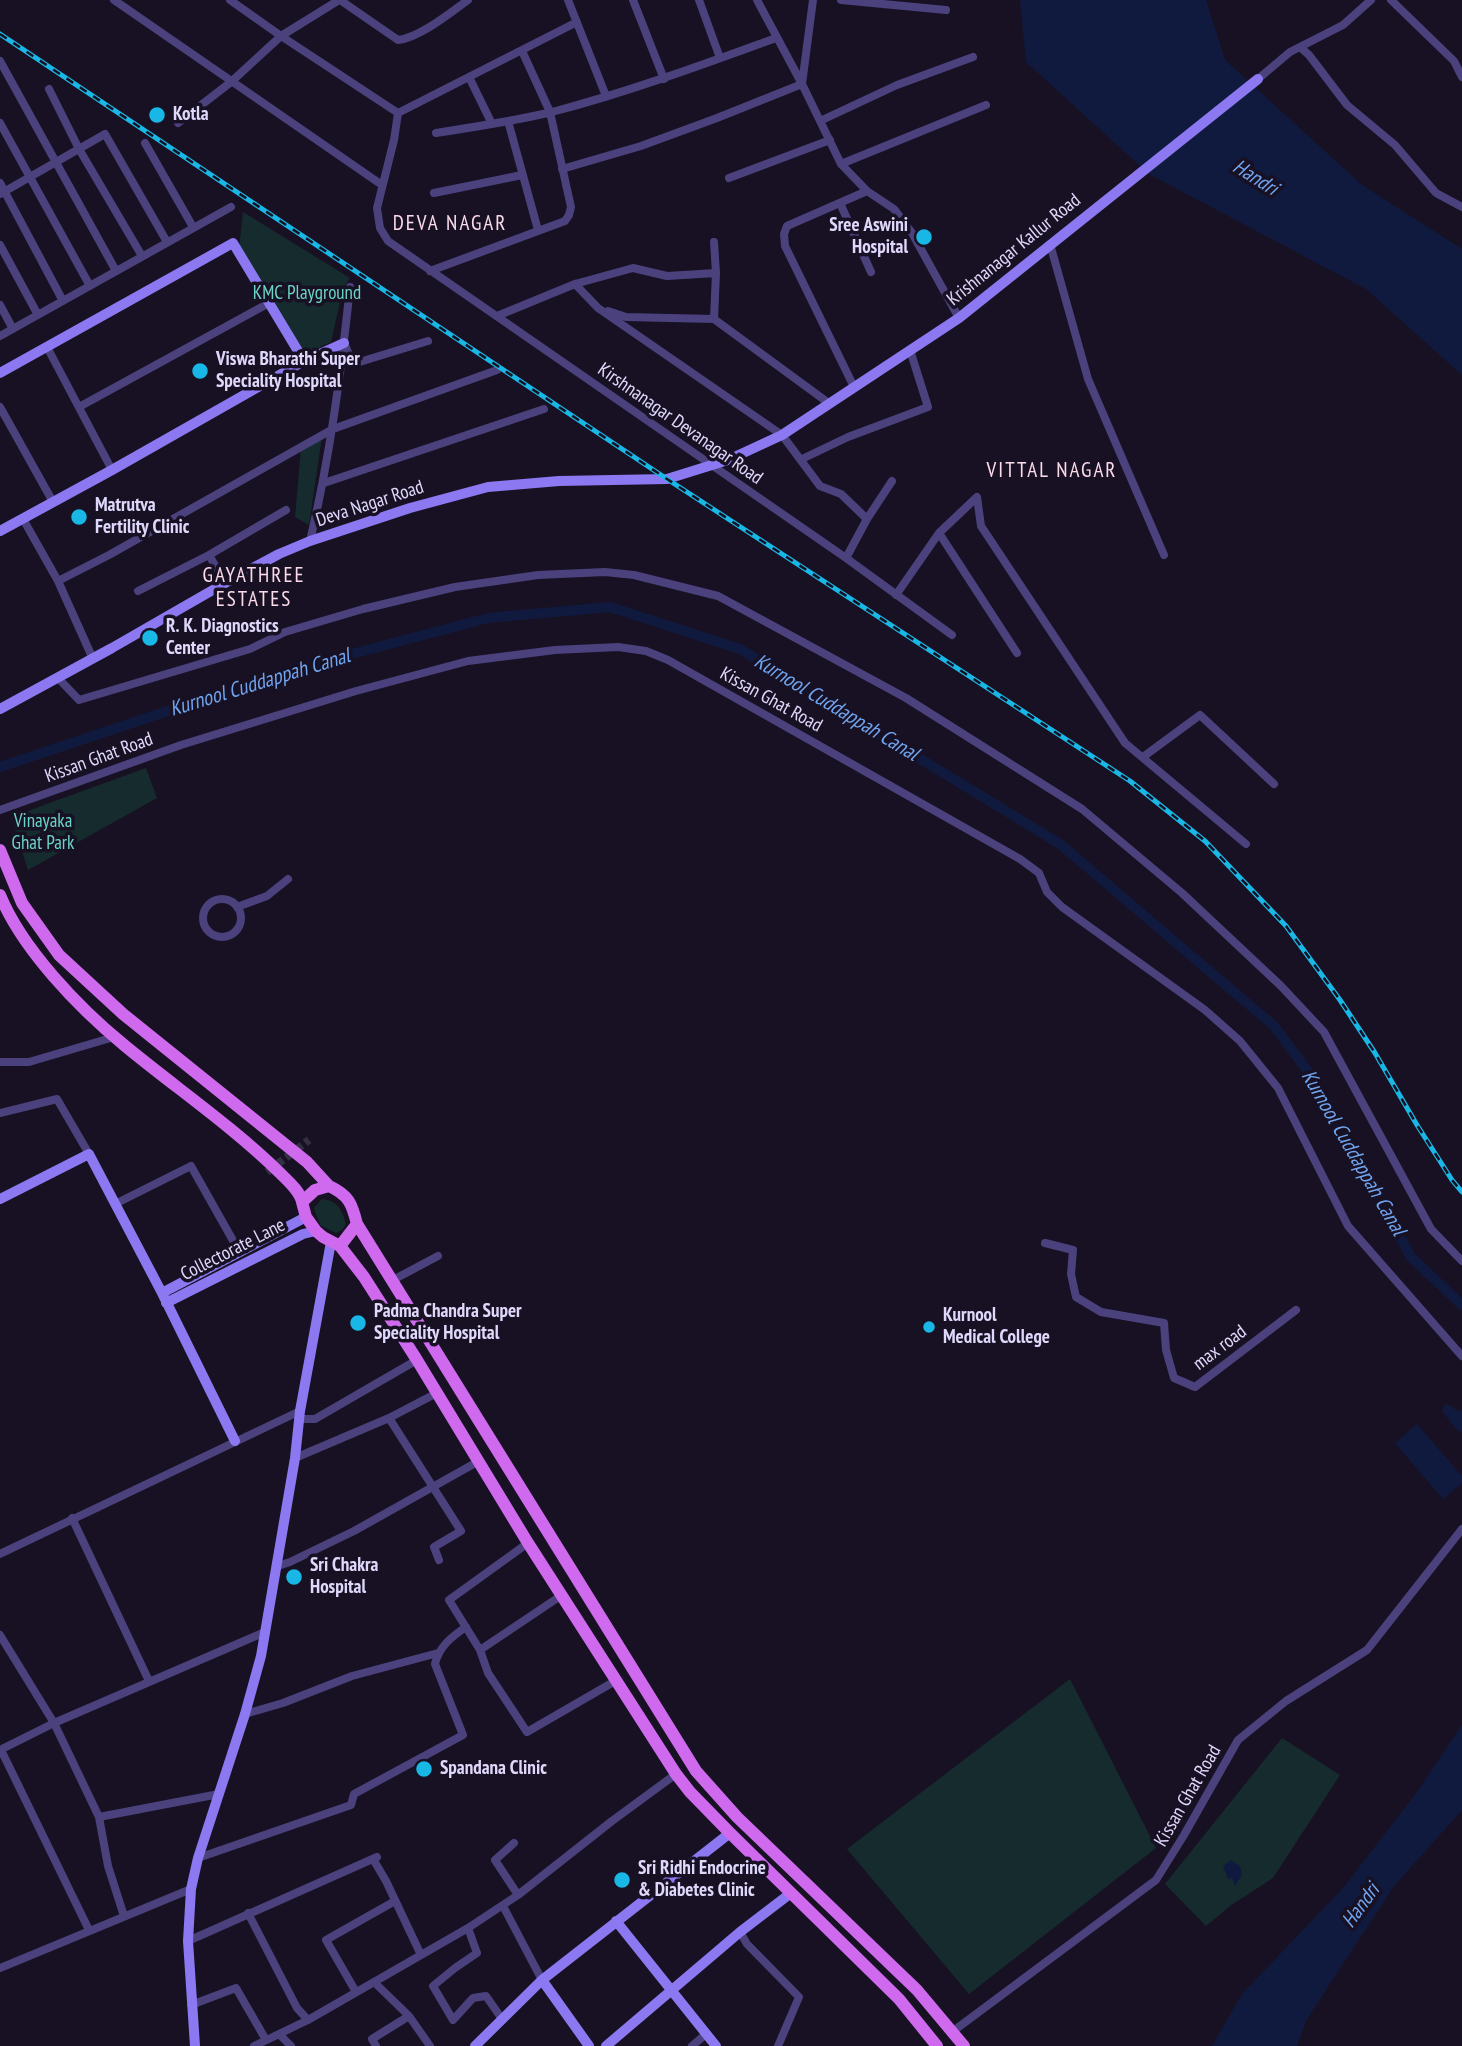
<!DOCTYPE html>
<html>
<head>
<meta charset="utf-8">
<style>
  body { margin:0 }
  canvas { display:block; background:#171123 }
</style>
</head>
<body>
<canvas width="1462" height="2046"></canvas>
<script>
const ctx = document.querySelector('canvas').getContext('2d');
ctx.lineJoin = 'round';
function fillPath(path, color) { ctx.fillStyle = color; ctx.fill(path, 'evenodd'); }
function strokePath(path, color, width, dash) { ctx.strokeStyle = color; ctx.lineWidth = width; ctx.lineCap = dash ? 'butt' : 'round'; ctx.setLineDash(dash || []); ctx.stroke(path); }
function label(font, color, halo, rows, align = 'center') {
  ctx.font = font + ' "PT Sans Narrow",sans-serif'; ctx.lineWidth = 7; ctx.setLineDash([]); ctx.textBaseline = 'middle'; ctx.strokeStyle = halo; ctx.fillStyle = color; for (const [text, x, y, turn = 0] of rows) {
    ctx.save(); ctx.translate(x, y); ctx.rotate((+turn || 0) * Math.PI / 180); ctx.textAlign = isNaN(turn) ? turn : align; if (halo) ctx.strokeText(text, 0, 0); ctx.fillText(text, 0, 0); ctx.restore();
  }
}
fillPath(new Path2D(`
  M243 212 350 278 343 289 331 342 303 355 239 248Z
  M322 437 309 525 295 517 301 448Z
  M146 768 157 798 28 870 11 817Z
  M322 1199C338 1201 342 1210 346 1224L342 1230 336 1233 320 1225 314 1208Z
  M1070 1679 1156 1848 969 1994 847 1849Z
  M1282 1738 1340 1775 1273 1878 1230 1906 1206 1926 1165 1884Z`), '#152b2d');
fillPath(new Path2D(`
  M1020 0H1206L1225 60 1362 185 1462 249V375L1366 289 1149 174 1026 62Z
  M1445 1404 1453 1407 1456 1410 1462 1411V1432L1458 1431 1442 1411Z
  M1417 1424 1462 1476V1483L1443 1499 1395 1443Z
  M1462 1725V1810L1394 1886 1307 2019 1297 2046H1212L1242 1994 1344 1887 1417 1792Z
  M1231 1860 1240 1866 1242 1875 1235 1886 1232 1878 1228 1879 1223 1866Z`), '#101a3e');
strokePath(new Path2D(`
  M0 767 291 670 488 618 610 607 740 649 1060 844 1274 1026 1315 1081 1411 1257 1462 1305`), '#101a3e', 10);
strokePath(new Path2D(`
  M267 1172 309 1140`), '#352f43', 8, [8, 4]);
strokePath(new Path2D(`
  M114 0 382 185
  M230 0 281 36 398 113
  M340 0 398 40C419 38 450 13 468 0
  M568 0 606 96
  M633 0 664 79
  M699 0 720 58
  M757 0 802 84 841 164 867 191 894 209 912 233 959 318
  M841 0 946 10
  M1391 0 1454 61 1462 77
  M1300 47 1309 55 1347 105 1395 145 1436 193 1462 207
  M0 61 116 271
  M469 77 492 124
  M1258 79 1290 52 1343 25 1371 0
  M49 89 79 149 142 256
  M398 113 394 140 377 208 380 228 388 241 846 558 952 635
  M398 113 577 22
  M508 121 538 230
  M820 121 897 85 973 57
  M0 123 90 286
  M178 123 231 82 281 36 339 0
  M436 133C475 127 514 121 552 112 628 92 702 65 776 38
  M145 143 193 227
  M841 164 986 105
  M562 169 641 146 717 118 802 84 813 0
  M729 178 830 140
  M0 183 63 301
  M434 193 522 175
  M0 194 105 134 167 242
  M840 203 871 272
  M1050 244 1088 379 1164 555
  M0 245 38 315
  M430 271 565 221 569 215 571 207 550 112 522 51
  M575 284 598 308 782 435 820 486 841 494 867 519
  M0 305 13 329
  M608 311 626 317 714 319 830 404
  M497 316 575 284 633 268 667 276 716 273
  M714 319 716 273 714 242
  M0 336 231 207
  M345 345 353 364 428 341
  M47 347 112 470
  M854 387 785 246 784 234 787 226 867 191
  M0 407 53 502
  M79 407 269 303
  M802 459 848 437 928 407 910 350
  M324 483 544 409
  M23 519 58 581 93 659
  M939 533 977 497 981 526 1125 743 1246 844
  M310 541C330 457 341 372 350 287
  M209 555 225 583
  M846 558 867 519 892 481
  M58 581 109 555 333 429 497 370
  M138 591 209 555 286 510
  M896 595 939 533 1017 653
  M58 678 79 700 250 649 285 632 363 609 455 587 538 575 605 572 634 575 718 596 906 698 1082 809 1182 893 1281 986 1324 1032 1431 1229 1462 1261
  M1143 757 1200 715 1274 784
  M0 810 181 745 356 691 468 661 555 650 618 647 646 651 668 660 1020 859 1039 873 1047 892 1062 907 1205 1010 1240 1041 1278 1088 1348 1226 1462 1356
  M203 918a19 19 0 1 1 38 0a19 19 0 1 1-38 0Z
  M237 907 267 896 288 879
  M0 1062H29L114 1037
  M0 1113 57 1099 89 1154
  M115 1204 191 1166 240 1253
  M1045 1243 1073 1250 1071 1274 1076 1297 1101 1312 1164 1323 1166 1350 1174 1378 1195 1387 1296 1310
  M391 1281 438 1256
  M389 1418 437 1393
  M299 1419H315L417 1360
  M295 1458 389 1418 461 1531 434 1547 439 1560
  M72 1518 149 1681
  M0 1554 300 1411
  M278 1566 290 1562 354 1531 479 1461
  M562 1595 480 1650 488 1673 527 1732 617 1680
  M0 1635 54 1723 99 1817 219 1794
  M480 1650 449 1600 528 1543
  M245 1714 283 1703 352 1676 438 1653
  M0 1750 54 1723 265 1632
  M1 1750 89 1930
  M99 1817 108 1866 124 1916
  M514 1843 495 1860 518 1895
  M198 1858 351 1805 354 1794 463 1735 435 1664C439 1647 451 1637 466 1627
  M373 1859 386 1881 421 1955
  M503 1906 542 1980
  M248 1913 297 2008 308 2020
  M468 1928 477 1953 455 1968 433 1986 453 2020 473 1998 486 1996 502 2019
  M740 1932 747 1944 799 1997 778 2046
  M188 1941 377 1857
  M0 1968 191 1889
  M374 1982 409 2016 430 2046
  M356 1992 326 1940 395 1901
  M191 2005 236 1988 266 2040
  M952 2032 1156 1880 1184 1835 1238 1740 1286 1701 1367 1650 1462 1529
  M279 2034 291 2046
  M254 2046 308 2020 468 1928 518 1895 612 1821 676 1774
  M376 2046 372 2039 409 2016
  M692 2046 706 2034`), '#4b417d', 8);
strokePath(new Path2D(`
  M0 373 233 243 304 361
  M0 531 112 470 304 361 344 343
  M0 709 112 648 225 583 279 554 310 541 410 508 488 487 559 481 667 479 728 460 782 435 959 318 1258 79
  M0 1199 89 1154 162 1293 235 1441
  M162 1293 306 1217
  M166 1303 303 1234 316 1231
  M616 1921 716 2046
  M542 1980 589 2046
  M195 2046 188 1941 191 1889 198 1858 245 1714 261 1656 295 1458 300 1411 331 1242
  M475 2046 542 1980 730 1833
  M606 2046 740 1932 791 1893`), '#8c79f1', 10);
strokePath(new Path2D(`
  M0 850 22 903 59 955 123 1014 307 1162 329 1186
  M0 895C22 949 79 1008 124 1045 176 1088 232 1126 280 1173 288 1181 300 1191 302 1202
  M357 1224 696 1771 737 1817 917 1990 964 2046
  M340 1246 357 1224C352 1204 349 1195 329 1186L315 1190 302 1202 306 1217 316 1231 323 1237 340 1246 364 1277 417 1360 528 1543 676 1774 690 1792 730 1833 899 1999 937 2046`), '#cf6aef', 12);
const rail = new Path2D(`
  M0 34 667 479 1130 781 1205 841 1286 926 1340 1000 1375 1053 1417 1125 1452 1180 1462 1192`);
strokePath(rail, '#19b7e6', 5);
strokePath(rail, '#171123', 2.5, [8]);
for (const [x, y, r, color] of [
  [157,115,9,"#19b7e6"],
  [924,237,9,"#19b7e6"],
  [200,371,9,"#19b7e6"],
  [79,517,9,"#19b7e6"],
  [150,638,9,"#19b7e6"],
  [358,1323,9,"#19b7e6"],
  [929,1327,7,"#19b7e6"],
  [294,1577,9,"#19b7e6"],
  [424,1769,9,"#19b7e6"],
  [622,1880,9,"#19b7e6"]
]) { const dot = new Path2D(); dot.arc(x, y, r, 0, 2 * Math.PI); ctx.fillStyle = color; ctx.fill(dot); strokePath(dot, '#171123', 2.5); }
label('bold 19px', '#e0d8fb', '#171123', [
  ["Kotla",173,115],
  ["Sree Aswini",908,226,"right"],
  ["Hospital",908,248,"right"],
  ["Viswa Bharathi Super",216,360],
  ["Speciality Hospital",216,382],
  ["Matrutva",95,506],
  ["Fertility Clinic",95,528],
  ["R. K. Diagnostics",166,627],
  ["Center",166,649],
  ["Padma Chandra Super",374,1312],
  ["Speciality Hospital",374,1334],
  ["Kurnool",943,1316],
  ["Medical College",943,1338],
  ["Sri Chakra",310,1566],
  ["Hospital",310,1588],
  ["Spandana Clinic",440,1769],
  ["Sri Ridhi Endocrine",638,1869],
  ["& Diabetes Clinic",638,1891]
], 'left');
label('19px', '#e0d8fb', '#171123', [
  ["Krishnanagar Kallur Road",1014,250,-39],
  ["Kirshnanagar Devanagar Road",680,424,35],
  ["Deva Nagar Road",370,504,-18],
  ["Kissan Ghat Road",771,700,29],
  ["Kissan Ghat Road",99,758,-20],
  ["Collectorate Lane",233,1250,-27],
  ["max road",1220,1348,-37],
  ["Kissan Ghat Road",1188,1796,-60]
]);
label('19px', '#6bd3c7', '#171123', [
  ["KMC Playground",307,294],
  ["Vinayaka",43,822],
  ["Ghat Park",43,844]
]);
label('italic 21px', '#71a4f0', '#171123', [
  ["Handri",1255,178,32],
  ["Kurnool Cuddappah Canal",260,683,-17],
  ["Kurnool Cuddappah Canal",836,708,31],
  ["Kurnool Cuddappah Canal",1353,1153,60],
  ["Handri",1361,1906,-54]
]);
ctx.letterSpacing = '2px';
label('21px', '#fbdaea', '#171123', [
  ["DEVA NAGAR",450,224],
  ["VITTAL NAGAR",1052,471],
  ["GAYATHREE",254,576],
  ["ESTATES",254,600]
]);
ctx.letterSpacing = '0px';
</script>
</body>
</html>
